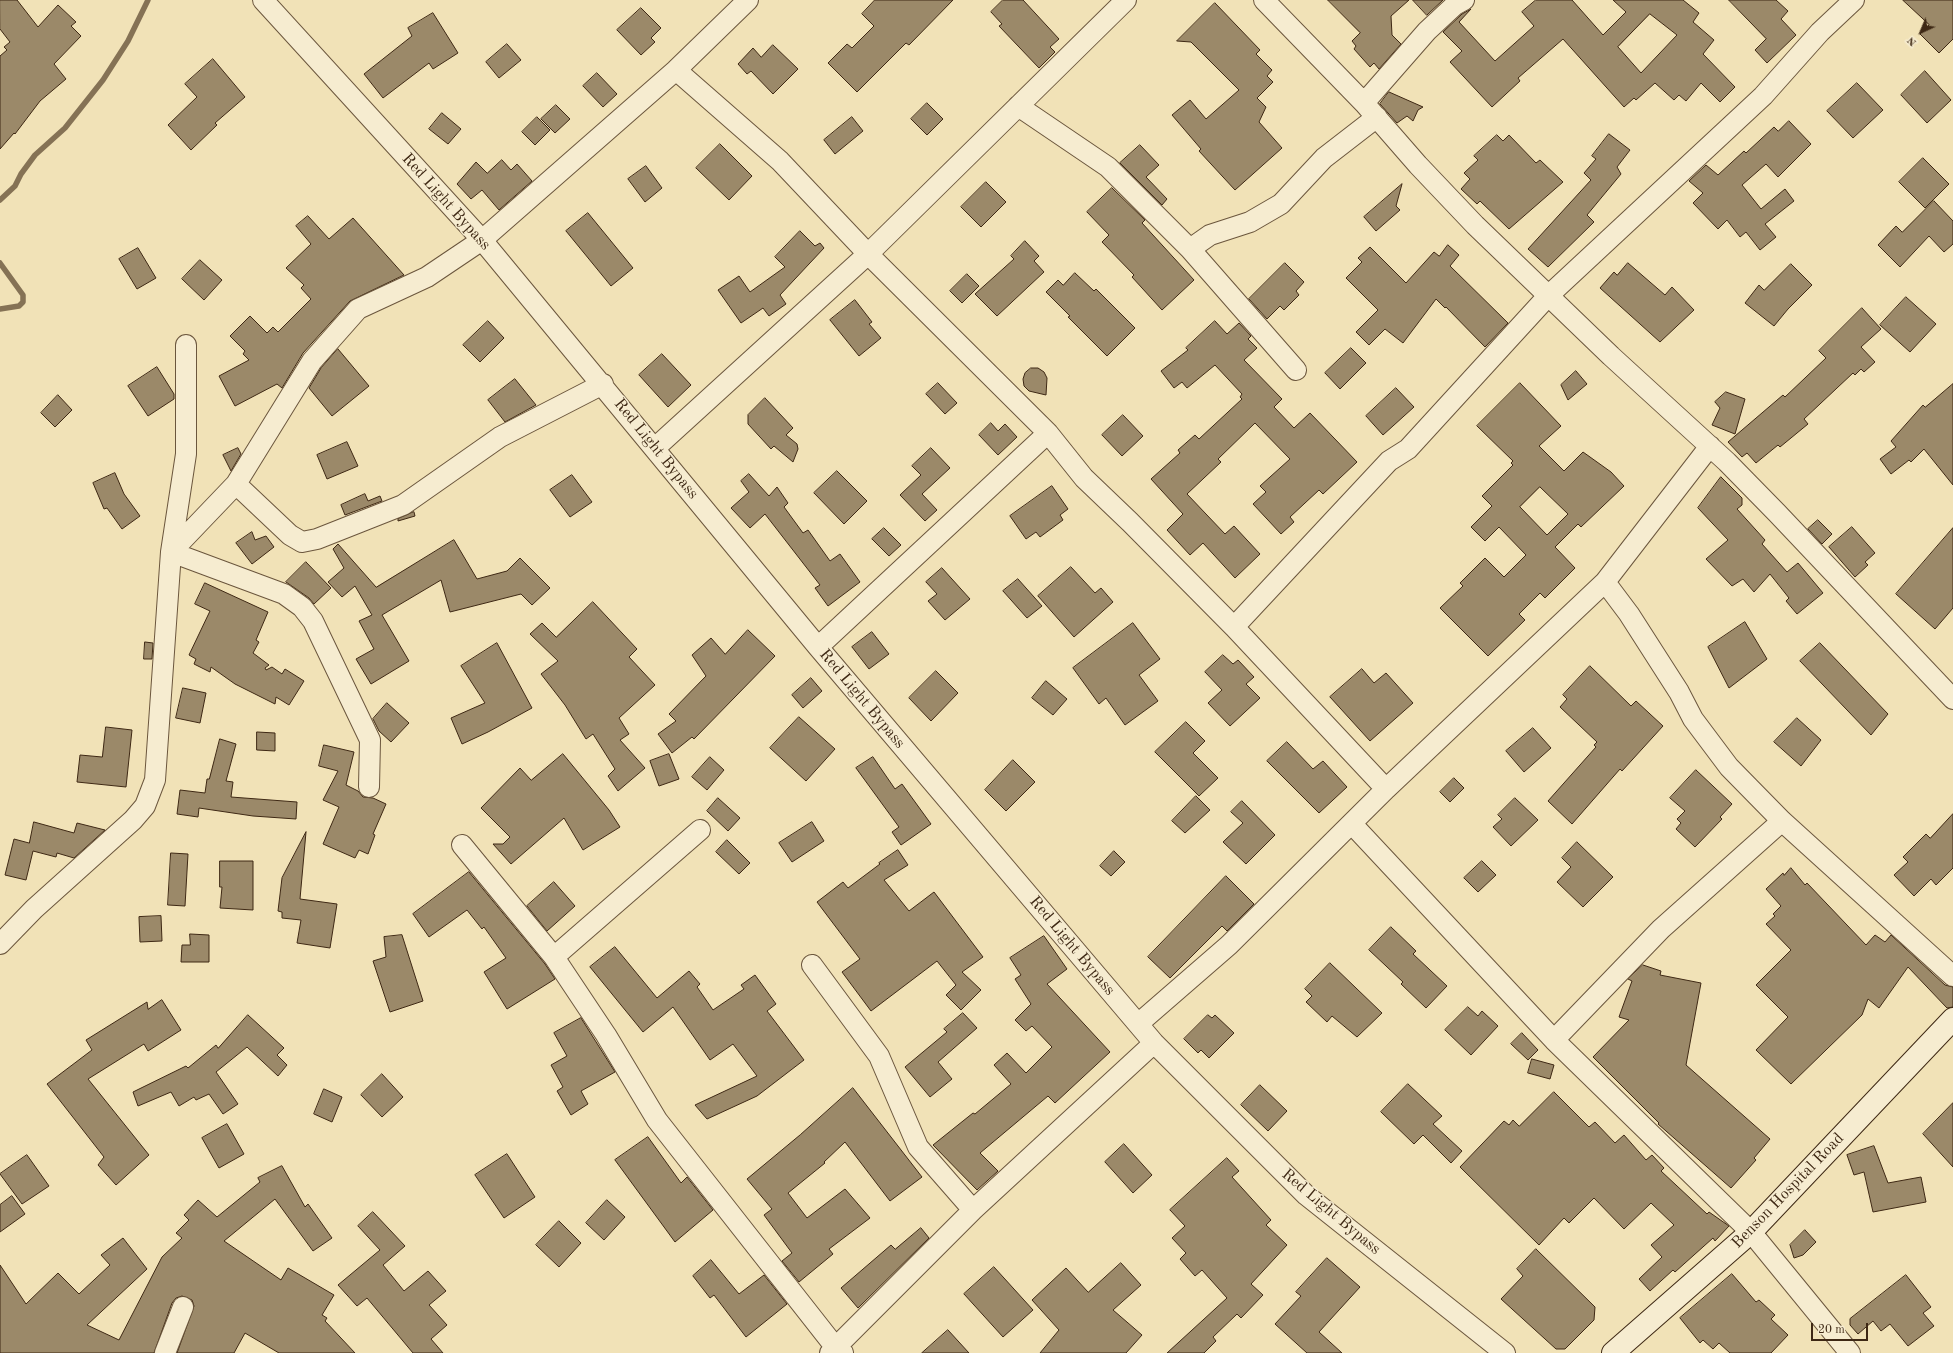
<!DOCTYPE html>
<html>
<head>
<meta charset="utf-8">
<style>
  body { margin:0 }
  #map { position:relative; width:1953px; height:1353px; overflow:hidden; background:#f1e2b7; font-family:"Old Standard TT",serif }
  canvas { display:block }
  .north { position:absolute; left:1901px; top:12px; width:40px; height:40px; -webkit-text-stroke:3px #f6ecd0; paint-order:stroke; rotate:224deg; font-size:11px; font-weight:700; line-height:16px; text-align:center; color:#3e2814 }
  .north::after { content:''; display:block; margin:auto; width:14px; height:18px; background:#3e2814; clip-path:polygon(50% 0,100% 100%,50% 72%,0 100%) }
  .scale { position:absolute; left:1811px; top:1323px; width:57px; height:18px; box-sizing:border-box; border:2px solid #3e2814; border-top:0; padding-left:5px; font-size:12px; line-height:14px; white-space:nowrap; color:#3e2814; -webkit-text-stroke:3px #f6ecd0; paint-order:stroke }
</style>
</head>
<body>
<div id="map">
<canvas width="1953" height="1353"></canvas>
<div class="north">N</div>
<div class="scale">20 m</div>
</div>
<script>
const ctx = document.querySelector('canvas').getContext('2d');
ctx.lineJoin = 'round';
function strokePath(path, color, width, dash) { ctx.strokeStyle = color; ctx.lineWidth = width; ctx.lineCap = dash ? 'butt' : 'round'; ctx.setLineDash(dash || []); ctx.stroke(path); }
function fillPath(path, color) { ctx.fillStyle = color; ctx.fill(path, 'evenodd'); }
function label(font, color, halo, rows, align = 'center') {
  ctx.font = font + ' "Old Standard TT",serif'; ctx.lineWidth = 3; ctx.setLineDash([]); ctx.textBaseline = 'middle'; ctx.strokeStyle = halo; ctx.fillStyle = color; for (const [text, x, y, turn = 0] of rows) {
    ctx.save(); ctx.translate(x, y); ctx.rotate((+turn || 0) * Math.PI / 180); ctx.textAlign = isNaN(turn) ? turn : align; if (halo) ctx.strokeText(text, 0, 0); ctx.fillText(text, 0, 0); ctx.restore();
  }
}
strokePath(new Path2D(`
  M0 200 15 186 21 174 35 155 65 128 103 80 128 41 148 0
  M0 263 23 295V302L19 306 0 309`), '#857255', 5.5);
const building = new Path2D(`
  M0 0H17L38 27 58 5 76 22 71 26 81 36 54 64 66 79 40 101 15 134 14 133 0 149V56L7 50 4 47 10 42 0 29Z
  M875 0H953L909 45 906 43 857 92 828 63 847 44 852 48 874 26 862 14Z
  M1003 0H1023L1059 39 1050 47 1055 52 1039 68 999 26 1002 24 991 12Z
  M1328 0H1409L1391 16 1392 35 1401 44 1379 69 1374 63 1370 67 1354 49 1356 46 1352 41 1360 33Z
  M1413 0H1443L1427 15Z
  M1536 0H1572L1603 35 1626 12 1613 0H1683L1699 13 1693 22 1714 40 1703 54 1735 87 1720 102 1701 83 1686 101 1679 95 1674 100 1655 83 1636 100 1634 98 1624 107 1563 39 1518 78 1520 81 1492 107 1450 62 1462 51 1443 32 1462 14 1471 9 1459 22 1495 61 1534 26 1522 12ZM1650 14 1677 35 1641 73 1618 47Z
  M1729 0H1776L1788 11 1781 19 1796 35 1767 63 1755 50 1766 39Z
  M1903 0H1953V39L1939 53 1920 34 1929 25Z
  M1215 3 1260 50 1256 54 1272 70 1267 76 1273 82 1257 98 1266 107 1259 122 1282 148 1235 190 1199 151 1201 149 1172 115 1190 100 1206 119 1239 90 1191 42 1177 41Z
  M641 8 661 28 651 38 655 42 641 55 617 30Z
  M433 13 458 53 433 69 429 63 383 98 364 74 412 36 408 28Z
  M507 44 521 60 499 78 486 62Z
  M773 45 798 69 773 94 751 71 747 74 738 64 753 48 761 57Z
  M213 59 245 97 215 123 217 125 191 150 168 125 197 97 185 84Z
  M1925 71 1951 100 1927 123 1901 95Z
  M597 73 617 94 603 107 583 86Z
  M1857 83 1883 110 1853 138 1827 111Z
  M1389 92 1423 107 1418 110 1413 121 1407 116 1397 123 1380 104Z
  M927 103 943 119 927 135 911 119Z
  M556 105 570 119 555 133 541 119Z
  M442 113 461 129 448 144 429 129Z
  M537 117 550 130 535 145 522 132Z
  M852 117 863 131 835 154 824 140Z
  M1789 121 1811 144 1778 177 1766 164 1742 185 1761 209 1785 189 1794 201 1765 224 1776 237 1760 250 1746 232 1740 237 1727 220 1718 229 1693 203 1703 193 1689 181 1706 165 1718 175 1744 151 1746 153 1774 127 1778 131Z
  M1609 134 1630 150 1617 167 1621 174 1587 215 1594 222 1548 267 1528 249 1591 180 1584 173 1596 159 1592 156Z
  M1497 135 1503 141 1509 135 1536 163 1540 160 1563 182 1509 229 1480 201 1477 204 1461 189 1470 179 1464 173 1478 160 1474 156Z
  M720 144 752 176 729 200 696 168Z
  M1140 145 1159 165 1146 177 1167 199 1162 205 1120 163Z
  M1923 158 1949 184 1925 208 1899 182Z
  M502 160 511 170 517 164 532 181 499 210 482 190 471 199 457 184 476 162 487 173Z
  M646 166 662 188 645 202 628 179Z
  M986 182 1006 202 981 227 961 207Z
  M1402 184 1396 206 1400 210 1376 231 1364 217Z
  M1112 188 1145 220 1142 223 1194 280 1162 310 1132 277 1134 275 1102 242 1109 235 1087 212Z
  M1934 201 1953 221V244L1944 252 1929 236 1900 267 1878 245 1896 226 1902 232Z
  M588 213 633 268 611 286 566 231Z
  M308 216 329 239 353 218 404 275 350 301 303 353 282 388 277 384 235 406 219 376 249 360 243 354 245 351 230 336 250 316 267 333 273 327 278 332 311 299 301 288 304 285 286 268 311 244 296 226Z
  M800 231 815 246 820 243 824 248 780 295 786 304 769 316 763 308 741 323 718 290 739 276 750 292 785 267 775 257Z
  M1025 241 1039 256 1034 261 1044 272 997 316 975 294 1014 259 1011 256Z
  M1448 245 1459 255 1450 266 1508 323 1485 347 1446 307 1445 308 1436 299 1403 343 1385 329 1369 345 1356 332 1378 310 1346 278 1362 262 1358 258 1370 247 1406 283 1434 252 1439 256Z
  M138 248 156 278 137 289 119 259Z
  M200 260 222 280 204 300 182 279Z
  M1285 263 1304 282 1296 291 1299 295 1284 310 1280 306 1267 319 1249 299Z
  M1628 263 1665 295 1672 287 1694 310 1660 342 1600 288 1614 272 1617 275Z
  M1791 264 1812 285 1788 309 1774 326 1745 303 1759 285 1764 290Z
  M1075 273 1094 291 1096 289 1135 328 1107 356 1068 317 1070 316 1046 292 1058 280 1063 285Z
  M967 274 979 286 962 303 950 291Z
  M1906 297 1936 324 1910 352 1880 325Z
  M855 300 872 322 869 324 881 338 859 356 830 320Z
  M1862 308 1881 329 1861 347 1875 362 1864 372 1861 369 1855 375 1853 373 1804 419 1808 424 1780 447 1778 445 1756 463 1747 453 1742 457 1728 442 1783 395 1785 397 1826 358 1819 351Z
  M488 321 504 338 480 362 463 345Z
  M1215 321 1227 334 1239 323 1251 336 1248 339 1257 348 1244 360 1282 399 1274 407 1294 428 1310 413 1357 462 1323 494 1319 490 1290 517 1294 522 1281 534 1253 504 1266 492 1260 486 1290 459 1255 423 1218 459 1221 462 1187 494 1225 534 1234 526 1260 554 1235 578 1203 543 1190 555 1167 530 1183 514 1151 479 1180 453 1178 450 1195 435 1199 439 1242 399 1240 397 1242 394 1215 365 1187 388 1182 382 1174 388 1161 371 1188 350 1186 348Z
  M1351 348 1366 363 1340 389 1325 373Z
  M338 349 369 386 332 416 309 388 321 368Z
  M662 354 691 385 668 407 639 375Z
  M157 367 174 394V399L148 416 128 386Z
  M1031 368H1038L1044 372 1047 378 1046 395 1029 391 1024 386 1023 379 1025 373Z
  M1576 371 1587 384 1568 400 1561 385Z
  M515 379 536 405 505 422 488 400Z
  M938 383 957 403 945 414 926 394Z
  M1520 383 1561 426 1539 446 1564 471 1583 452 1611 472 1624 486 1581 527 1578 524 1555 547 1575 568 1545 598 1540 593 1519 614 1525 620 1488 656 1440 608 1463 586 1460 583 1485 558 1504 577 1526 555 1499 527 1485 541 1471 527 1492 506 1482 496 1513 465 1511 463 1513 461 1477 426ZM1540 487 1568 514 1547 535 1520 507Z
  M1953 384V485L1924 449 1911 462 1909 460 1891 474 1880 459 1896 447 1891 441 1923 405 1925 407Z
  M1396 388 1414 407 1383 435 1366 416Z
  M1726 392 1745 399 1735 434 1712 425 1720 408 1715 402Z
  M58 395 72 410 55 427 41 413Z
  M765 398 793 428 786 435 797 444 798 449 793 462 774 446 771 449 748 424V415Z
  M1123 415 1143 436 1122 456 1102 435Z
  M991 423 998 431 1005 424 1017 437 998 455 979 435Z
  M347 442 358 466 327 479 317 455Z
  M238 448 241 454 231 471 223 455Z
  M931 448 950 468 922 494 937 510 925 521 900 495 921 475 912 466Z
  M837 471 867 501 844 524 814 493Z
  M115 473 124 494 140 516 122 529 107 508 104 509 93 483Z
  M749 474 769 496 777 487 788 503 784 507 803 533 808 530 830 561 840 554 860 582 828 606 815 588 820 585 765 514 750 528 731 508 749 492 741 481Z
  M572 475 592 502 570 517 550 490Z
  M1721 477 1742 498V505L1737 509 1765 540 1762 544 1787 572 1798 563 1823 593 1797 614 1786 601 1789 598 1770 574 1754 592 1743 579 1732 586 1706 559 1728 540 1698 508Z
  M1052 486 1068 509 1060 515 1063 520 1040 537 1036 532 1026 539 1010 516Z
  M365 494 368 501 380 496 382 501 345 515 341 505Z
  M414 512 415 516 398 521V519Z
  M1818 520 1832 534 1822 544 1808 529Z
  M1852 527 1875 553 1865 562 1868 565 1855 577 1829 547Z
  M884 528 901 545 889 556 872 539Z
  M1953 528V608L1935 629 1896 594Z
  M252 532 255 540 266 536 274 547 252 564 236 543Z
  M454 540 477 579 507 571 520 558 550 588 532 605 521 594 450 612 441 580 382 615 409 661 371 684 356 659 374 649 359 621 372 615 355 586 342 597 328 582 344 568 333 549 338 544 376 587Z
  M306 562 331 588 314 604 309 598 286 582Z
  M1071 567 1095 593 1101 588 1113 602 1074 637 1038 596Z
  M942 568 970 599 945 620 928 601 937 594 926 582Z
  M1018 579 1042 606 1027 618 1003 591Z
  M205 583 268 612 256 640 259 642 253 653 269 665 265 668 266 670 272 667 282 674 285 669 304 681 289 705 276 697 275 704 235 684 211 667 210 672 194 664 196 659 189 655 210 611 195 604Z
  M593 602 637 649 629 657 655 685 619 718 629 734 620 740 645 768 618 791 608 776 615 769 593 734 586 739 565 705 541 674 558 661 530 634 542 623 556 637Z
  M1745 622 1767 659 1729 688 1708 647Z
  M1133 623 1160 659 1139 675 1158 701 1125 725 1106 698 1099 704 1073 668Z
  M748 630 775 656 694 739 692 737 672 753 658 734 676 721 669 714 706 676 692 655 711 638 725 654Z
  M872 632 889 654 869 669 852 647Z
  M145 642 153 643 152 659H144Z
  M497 643 532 708 488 732 462 744 451 718 485 703 461 666Z
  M1820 643 1888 714 1871 735 1800 661Z
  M1223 655 1233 664 1238 660 1254 677 1246 684 1260 698 1230 726 1208 703 1222 690 1205 672Z
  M1590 666 1631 706 1636 701 1663 726 1622 771 1620 769 1572 824 1548 801 1596 747 1594 745 1597 742 1560 707 1567 699 1563 695Z
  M1362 669 1374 683 1386 673 1413 703 1370 741 1330 697Z
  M936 671 958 693 931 721 909 698Z
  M811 678 822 691 803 708 792 695Z
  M1046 681 1067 699 1053 715 1032 698Z
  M183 688 206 693 200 723 176 718Z
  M387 703 409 723 391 742 379 731 373 719Z
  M799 717 835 749 806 781 770 748Z
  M1797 718 1821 740 1801 766 1774 742Z
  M1186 722 1205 741 1193 753 1218 778 1199 796 1155 752Z
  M106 727 132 730 126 787 77 782 80 755 102 757Z
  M1533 728 1551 748 1524 772 1506 751Z
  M257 732 275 733V751L257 750Z
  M220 739 236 744 226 781 233 782 231 797 297 802 296 819 253 816 199 808 198 817 177 814 180 790 205 793 207 779H209Z
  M1287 742 1313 769 1323 761 1347 787 1319 813 1267 761Z
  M324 745 354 752 346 785 358 791 363 797 373 798 386 804 373 834 375 835 368 854 359 850 355 858 323 844 339 807 323 800 338 771 319 766Z
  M563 754 609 810 620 827 583 850 564 818 511 864 493 844H503L510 837 481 808 520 768 531 780Z
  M669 754 679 779 659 786 650 761Z
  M710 757 724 770 707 790 692 777Z
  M873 757 895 789 902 784 931 824 901 845 892 832 899 827 856 768Z
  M1013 760 1035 782 1006 811 985 790Z
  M1696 770 1732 804 1720 817 1722 819 1695 847 1676 829 1681 823 1677 819 1685 811 1670 798Z
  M1454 778 1464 788 1450 802 1440 792Z
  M1196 796 1210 810 1185 833 1172 821Z
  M718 798 740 818 728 831 707 811Z
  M1515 798 1538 820 1511 846 1493 827 1502 819 1498 815Z
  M1242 801 1275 835 1246 864 1223 842 1243 823 1231 812Z
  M1953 814V868L1936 885 1931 879 1914 896 1894 875 1908 862 1903 857 1926 834 1930 838Z
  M34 822 74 833 77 823 105 830 74 858 57 853 56 857 33 851 26 880 5 875 14 839 29 843Z
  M812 822 824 841 792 862 779 843Z
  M306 832 300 899 337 904 330 948 297 943 301 920 282 918V912L278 911 282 878Z
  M727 840 750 863 739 874 716 852Z
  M1577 842 1613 877 1583 907 1557 882 1571 867 1562 858Z
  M898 850 908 865 884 880 909 911 934 892 983 957 962 972 981 990 961 1010 946 995 956 985 937 961 871 1011 842 972 860 959 817 902 843 882 848 888 880 864 879 863Z
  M1114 851 1125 862 1111 876 1100 866Z
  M171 853 188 854 185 906 168 905Z
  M220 861H253V910L220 908 222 887H220Z
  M1482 861 1496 875 1478 892 1464 878Z
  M1791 868 1805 885 1807 883 1866 945 1875 935 1885 942 1891 935 1945 985 1953 987V1007L1947 1008 1908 967 1879 1008 1868 999 1862 1015 1791 1084 1756 1050 1788 1017 1756 985 1791 950 1766 924 1775 916 1773 914 1781 906 1766 889 1783 873 1784 875Z
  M469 872 545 964 555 979 507 1009 484 972 506 958 484 927 482 929 467 910 429 937 413 914Z
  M1226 876 1254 904 1227 931 1222 926 1170 978 1148 957Z
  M554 882 575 906 547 931 527 906Z
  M161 916 162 941 140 942 139 917Z
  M1391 927 1416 951 1413 954 1447 986 1426 1008 1401 984 1403 982 1369 950Z
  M190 934 209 935V962H181L182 945H190Z
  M402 935 423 1001 390 1012 373 961 386 957 384 937Z
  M1044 936 1067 969 1047 984 1110 1052 1055 1103 1048 1096 980 1153 998 1171 977 1190 933 1145 973 1113 975 1114 1011 1084 994 1065 1007 1053 1026 1073 1052 1047 1032 1026 1026 1031 1015 1020 1031 1004 1015 979 1021 975 1010 958Z
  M615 947 657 998 689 971 700 984 697 987 713 1010 744 989 741 985 755 975 776 1004 767 1011 804 1060 757 1096 707 1119 695 1105 757 1076 733 1044 710 1060 673 1007 643 1032 590 967Z
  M1330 963 1382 1013 1357 1037 1332 1016 1327 1022 1306 1002 1312 996 1305 989Z
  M1643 965 1661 971 1660 975 1701 983 1686 1065 1770 1139 1754 1158 1756 1160 1731 1188 1658 1124 1659 1123 1593 1057 1629 1020 1619 1017 1632 981 1628 979Z
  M162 1000 181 1030 148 1051 144 1044 88 1079 149 1155 116 1185 98 1165 104 1157 47 1084 92 1050 86 1040 147 1002 148 1009Z
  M1468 1007 1478 1016 1482 1011 1498 1026 1471 1055 1445 1030Z
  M963 1013 977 1028 938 1062 952 1079 930 1097 905 1067 947 1032 944 1029Z
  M248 1015 284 1048 277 1055 287 1065 278 1076 247 1047 216 1072 238 1104 223 1114 209 1094 196 1100 194 1097 179 1106 171 1092 138 1106 133 1092 186 1066 188 1068 216 1045 218 1048Z
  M1208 1015 1212 1018 1215 1015 1234 1033 1209 1058 1201 1050 1198 1053 1184 1039Z
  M581 1018 615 1072 581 1091 588 1104 571 1115 557 1091 563 1087 551 1065 567 1056 554 1033Z
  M1522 1033 1538 1050 1528 1060 1511 1044Z
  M1532 1059 1554 1065 1550 1079 1528 1073Z
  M382 1074 403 1097 382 1117 361 1095Z
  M1408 1084 1442 1116 1433 1124 1462 1151 1451 1163 1423 1135 1414 1144 1381 1112Z
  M1260 1085 1287 1111 1268 1131 1241 1105Z
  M853 1088 922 1177 890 1201 845 1142 824 1162 825 1163 788 1193 807 1218 845 1189 870 1218 829 1249 833 1254 799 1282 782 1261 792 1253 764 1215 772 1209 747 1179 800 1135Z
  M324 1089 342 1097 332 1122 314 1114Z
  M1554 1092 1589 1127 1595 1122 1615 1143 1624 1135 1646 1160 1652 1155 1664 1168 1661 1171 1707 1214 1709 1212 1729 1226 1715 1241 1713 1238 1675 1272 1673 1270 1650 1291 1639 1279 1662 1257 1651 1245 1674 1225 1651 1203 1624 1229 1594 1198 1569 1223 1564 1218 1539 1245 1460 1167 1504 1121 1509 1125 1513 1120 1519 1126Z
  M1953 1103V1167L1923 1134Z
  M227 1124 244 1154 219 1168 202 1138Z
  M648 1137 681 1183 687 1177 713 1210 675 1242 615 1160Z
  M1124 1144 1152 1175 1133 1193 1105 1162Z
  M1874 1146 1888 1183 1921 1177 1926 1202 1873 1212 1864 1172 1854 1175 1847 1155Z
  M507 1154 535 1197 504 1218 475 1175Z
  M27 1155 49 1186 22 1204 0 1174Z
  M1227 1158 1239 1171 1232 1177 1271 1220 1266 1225 1287 1245 1251 1284 1263 1295 1241 1318 1237 1314 1213 1337 1216 1341 1204 1353H1167L1227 1298 1202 1270 1195 1276 1180 1259 1186 1253 1172 1238 1185 1226 1170 1210Z
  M282 1166 305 1207 308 1204 332 1238 313 1251 275 1199 224 1241 281 1280 288 1268 334 1295 322 1315 327 1318 325 1321 355 1353H279L245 1333 234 1353H177L194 1306 192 1300 182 1296 176 1298 172 1303 154 1353H0V1265L26 1304 58 1273 79 1294 110 1265 101 1255 123 1238 147 1269 87 1325 119 1340 162 1257 182 1238 176 1233 189 1220 184 1215 198 1200 217 1217 260 1182 258 1178Z
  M12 1196 25 1214 0 1232V1205Z
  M607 1200 625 1217 604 1240 586 1223Z
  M373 1212 405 1246 383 1265 404 1291 428 1271 446 1291 429 1305 447 1325 431 1339 443 1353H413L367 1298 357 1306 338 1285 380 1250 358 1226Z
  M559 1221 581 1243 559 1267 536 1245Z
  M921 1228 929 1238 858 1308 841 1288 891 1245 895 1249Z
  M1805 1230 1816 1242 1803 1255 1794 1258 1790 1245Z
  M1536 1249 1595 1307 1594 1320 1565 1349H1556L1501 1299 1523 1276 1517 1269Z
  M1327 1258 1360 1287 1319 1332 1342 1353H1307L1275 1324 1301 1296 1296 1292Z
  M711 1260 739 1294 764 1275 787 1304 746 1337 714 1295 710 1298 693 1276Z
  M1121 1263 1141 1285 1113 1310 1142 1335 1126 1353H1040L1059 1330 1032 1300 1066 1268 1088 1292Z
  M994 1267 1033 1310 1003 1337 964 1294Z
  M1732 1274 1756 1302 1759 1300 1775 1315 1771 1319 1788 1335 1771 1353H1730L1719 1343 1713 1349 1703 1340 1700 1343 1680 1318Z
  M1906 1275 1931 1307 1923 1313 1934 1326 1908 1346 1890 1324 1881 1331 1873 1321 1858 1334 1850 1325V1319Z
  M948 1330 969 1353H922Z`);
fillPath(building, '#9b8969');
strokePath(building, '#3e2814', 1);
const street = new Path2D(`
  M263 0 482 240 818 647 1154 1043 1306 1195 1505 1353
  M1264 0 1364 103 1418 165 1475 225 1611 356 1727 462 1777 513 1953 699
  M676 70 780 161 868 254 1048 433 1084 478 1130 522 1234 627 1386 789
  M1364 103 1427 31 1455 5 1464 0
  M1018 106 1108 167 1190 249 1296 370
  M1190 249 1210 235 1250 222 1281 204 1324 158 1377 117
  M655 448 868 254 1126 0
  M236 484 290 535 302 542 317 539 403 505 500 437 603 384
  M1605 582 1629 614 1679 692 1693 719 1729 767 1782 821 1953 976
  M1234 627 1389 461 1408 449 1548 296 1763 96 1820 32 1854 0
  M818 647 1048 433
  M369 787 370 740 313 621 302 607 284 594 171 552 236 484 312 361 358 309 427 277 482 240 676 70 748 0
  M1352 824 1554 1040 1751 1232 1850 1353
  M462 845 554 957 606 1035 657 1120 836 1348 843 1353
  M0 944 34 909 133 820 145 806 155 780 171 552 186 454V345
  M554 957 700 830
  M812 965 879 1056 918 1147 973 1210
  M1138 1024 1229 945 1386 789 1605 582 1710 446
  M1554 1040 1661 929 1782 821
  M165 1353 183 1307
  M830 1353 973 1210 1154 1043`);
const secondary = new Path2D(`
  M1613 1353 1751 1232 1953 1019`);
strokePath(street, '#6b563d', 22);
strokePath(secondary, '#3e2814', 24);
strokePath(street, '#f6ecd0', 20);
strokePath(secondary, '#f6ecd0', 22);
label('16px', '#3e2814', '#f6ecd0', [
  ["Red Light Bypass",446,202,48],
  ["Red Light Bypass",656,449,51],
  ["Red Light Bypass",862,699,50],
  ["Red Light Bypass",1072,946,50],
  ["Benson Hospital Road",1788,1191,-46],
  ["Red Light Bypass",1331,1212,40]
]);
</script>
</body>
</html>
